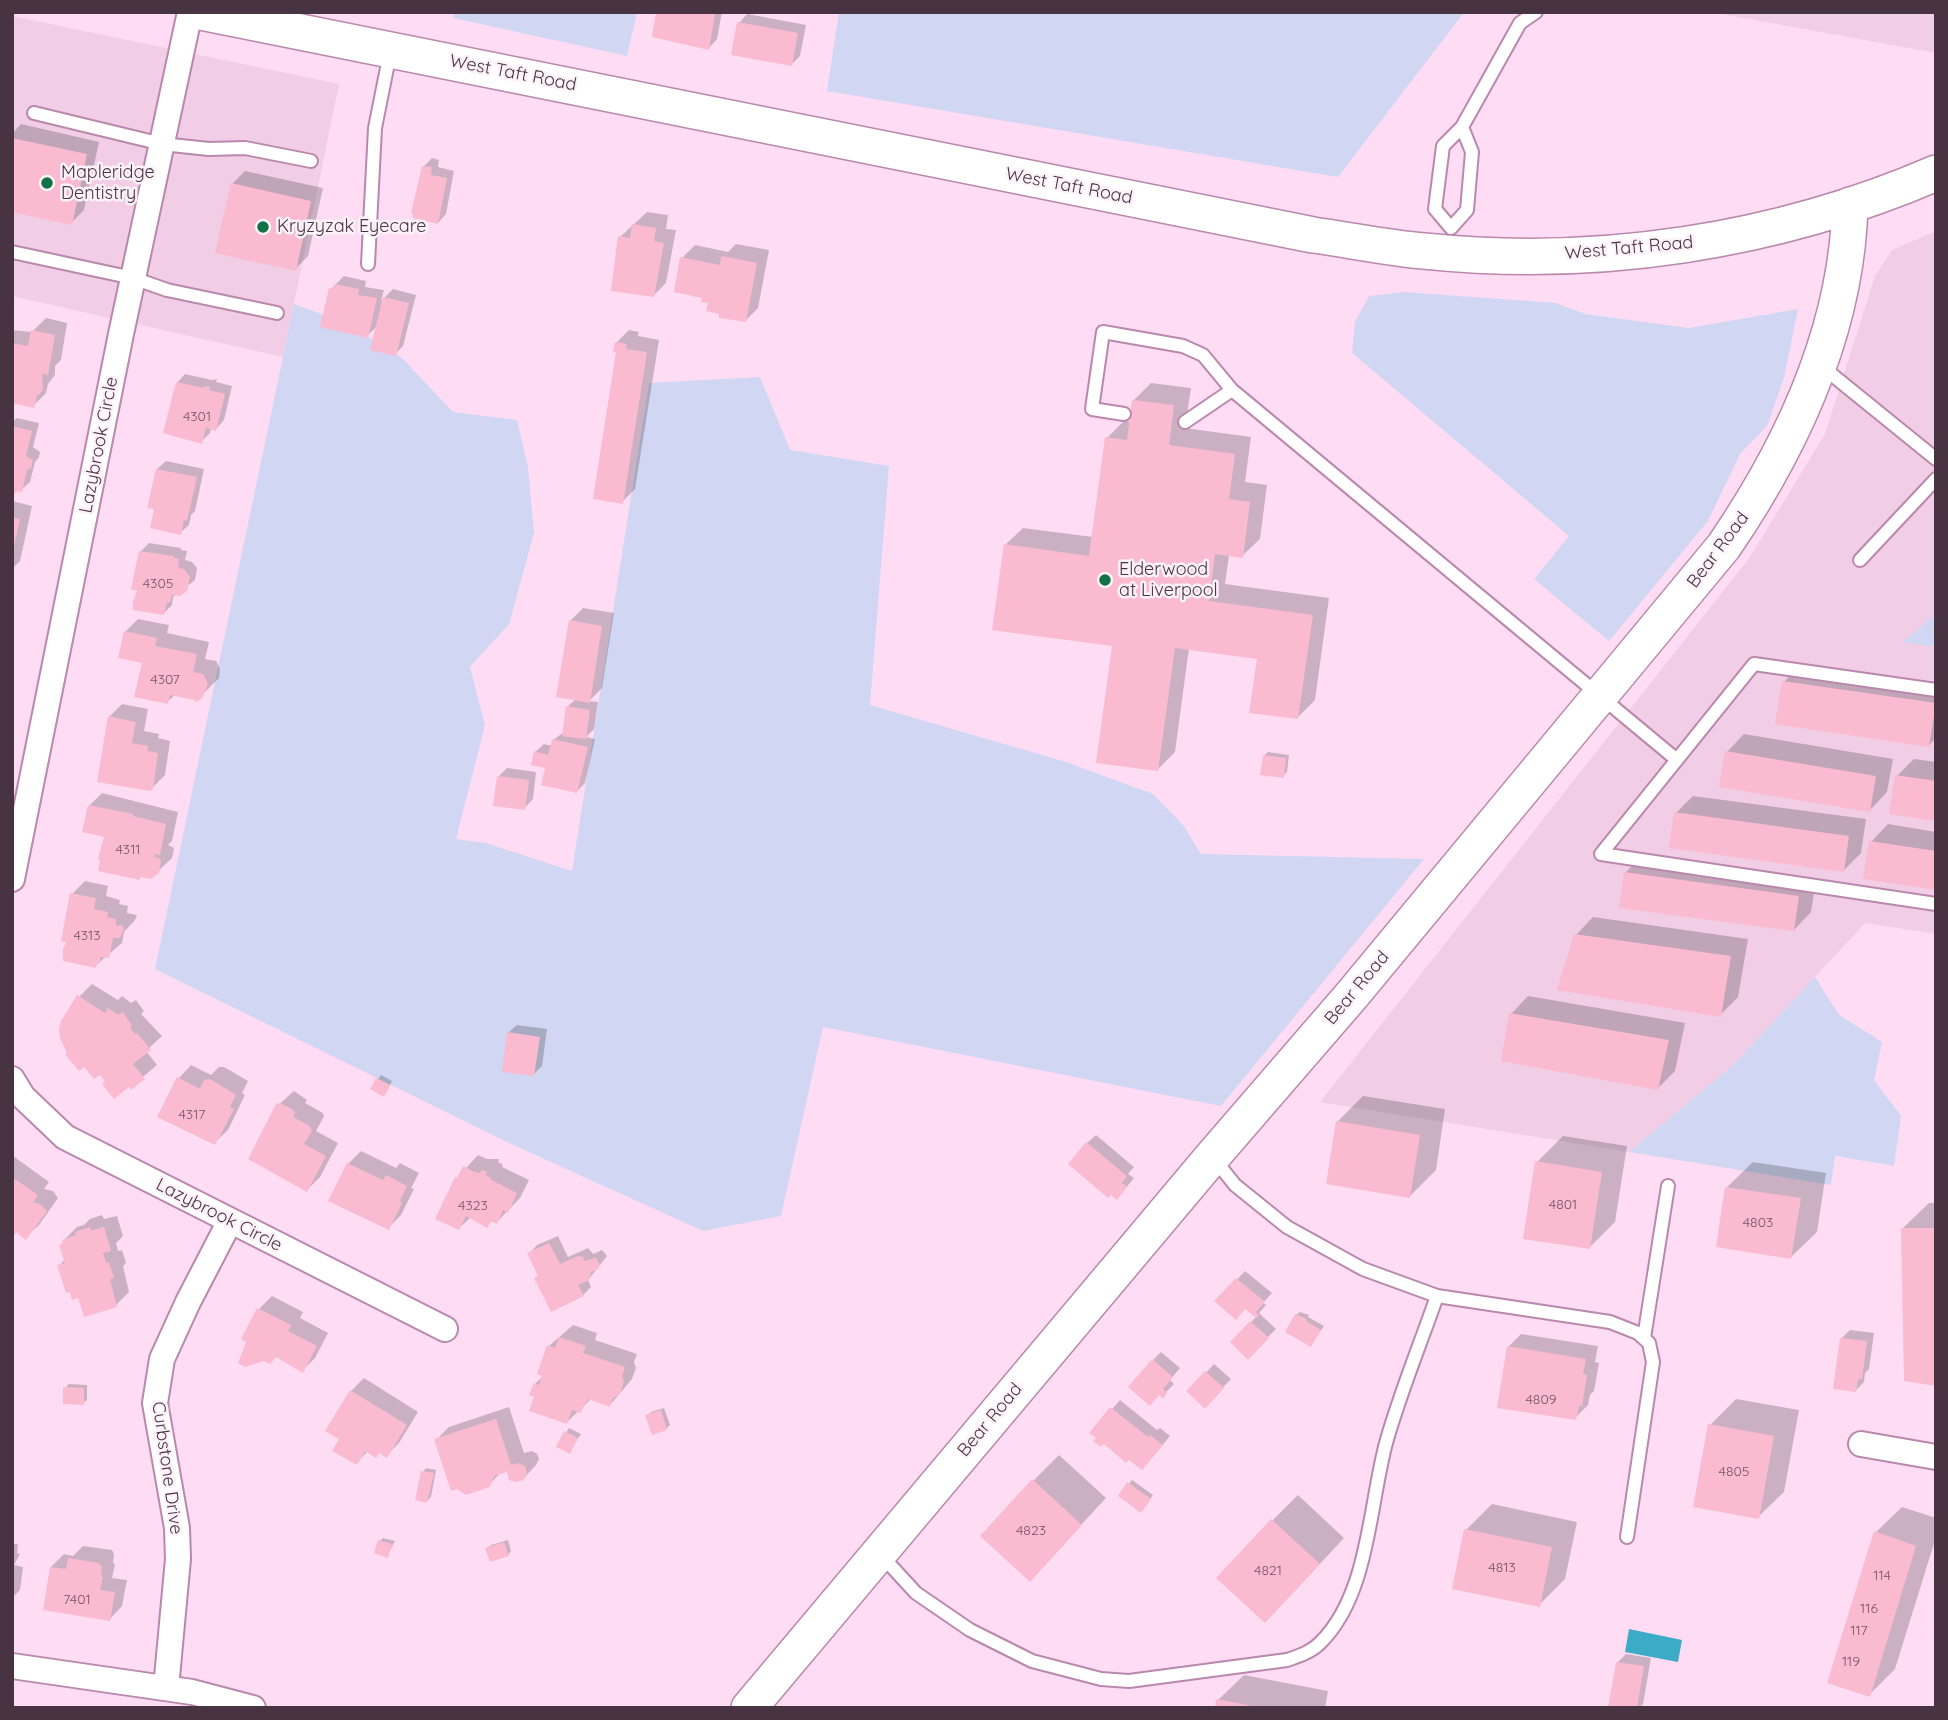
<!DOCTYPE html>
<html>
<head>
<meta charset="utf-8">
<style>
  body { margin:0 }
  #map { position:relative; width:1948px; height:1720px; overflow:hidden; background:#feddf4; font-family:Quicksand,sans-serif }
  canvas { display:block }
  .frame { position:absolute; inset:0; border:14px solid #483342; pointer-events:none }
</style>
</head>
<body>
<div id="map">
<canvas width="1948" height="1720"></canvas>
<div class="frame"></div>
</div>
<script>
const ctx = document.querySelector('canvas').getContext('2d');
ctx.lineJoin = 'round';
function fillPath(path, color) { ctx.fillStyle = color; ctx.fill(path, 'evenodd'); }
function strokePath(path, color, width, dash) { ctx.strokeStyle = color; ctx.lineWidth = width; ctx.lineCap = dash ? 'butt' : 'round'; ctx.setLineDash(dash || []); ctx.stroke(path); }
function label(font, color, halo, rows, align = 'center') {
  ctx.font = font + ' Quicksand,sans-serif'; ctx.lineWidth = 5; ctx.setLineDash([]); ctx.textBaseline = 'middle'; ctx.strokeStyle = halo; ctx.fillStyle = color; for (const [text, x, y, turn = 0] of rows) {
    ctx.save(); ctx.translate(x, y); ctx.rotate((+turn || 0) * Math.PI / 180); ctx.textAlign = isNaN(turn) ? turn : align; if (halo) ctx.strokeText(text, 0, 0); ctx.fillText(text, 0, 0); ctx.restore();
  }
}
fillPath(new Path2D(`
  M1711 12H1936V53Z
  M12 16 339 84 283 357 12 296Z
  M1936 231V614L1903 642 1936 647V934L1865 923 1732 1066 1629 1152 1320 1102 1750 557 1825 434 1875 276 1892 250Z`), '#f1cde6');
fillPath(new Path2D(`
  M454 12H637L627 56 453 18Z
  M839 12H1467L1462 15 1338 177 827 91Z
  M1403 292 1556 303 1585 314 1689 328 1798 309 1784 378 1767 426 1740 454 1708 521 1609 641 1534 579 1569 536 1352 353 1355 322 1369 296Z
  M294 304 346 323 402 358 453 412 517 420 528 467 534 533 509 624 470 667 485 725 456 839 486 843 572 871 649 383 760 377 790 450 889 466 870 705 1066 762 1153 794 1183 825 1201 854 1424 859 1221 1106 823 1027 781 1216 703 1231 507 1142 155 969Z
  M1936 614V647L1902 642Z
  M1815 977 1839 1015 1882 1042 1874 1080 1901 1116 1894 1166 1835 1156 1831 1185 1629 1152 1732 1066Z`), '#d1d6f3');
fillPath(new Path2D(`
  M1629 1629 1682 1640 1678 1662 1625 1652Z`), '#3cabc6');
fillPath(new Path2D(`
  M658 12H722L717 39 709 48Z
  M747 14 806 25 800 56 792 64 739 23Z
  M21 124 99 142 84 210 71 223 12 210V134Z
  M432 158 439 160 438 167 454 171 446 214 438 223 423 167Z
  M245 171 323 188 308 256 295 269 232 184Z
  M647 212 668 215 666 229 676 230 666 283 653 296 620 237Z
  M736 244 769 250 758 308 745 321 721 312 710 301 682 258 695 245 728 252Z
  M344 276 366 281 365 287 384 290 381 301 393 289 416 295 403 346 395 354 378 325 367 336 331 289Z
  M46 318 67 323 61 360 55 366V375L48 384 46 393 33 406 12 401V330L32 332Z
  M629 330 639 332 638 336 659 340 635 489 622 502 616 343Z
  M185 374 212 380 217 379 216 382 232 386 224 420 216 429 211 428 210 433 201 442 177 383Z
  M1151 383 1191 388 1185 428 1251 437 1245 482 1267 485 1260 539 1242 556 1229 555 1225 584 1329 598 1315 700 1298 717 1259 657 1189 648 1175 752 1158 769 1113 645 1005 545 1023 528 1093 537 1107 438 1124 421 1131 422 1134 400Z
  M17 418 39 423 33 447 40 452 39 457 35 462 30 482 21 490H12V422Z
  M166 461 204 469 195 511 191 515 189 525 180 533 156 508 157 469Z
  M12 501 32 506 20 561 12 569Z
  M149 543 181 548V550L187 551 185 560 192 562 197 568 195 580 173 597 172 605 164 613 139 589 140 552Z
  M583 608 614 613 602 688 589 701 598 702 594 729 586 737 595 739 585 783 577 791 547 767 535 752 544 744 552 746 553 740 564 732 567 707 576 699 570 621Z
  M138 619 169 625 167 633 209 642 205 659 216 661 220 669 219 678 199 698 176 694 167 702 125 632Z
  M1801 664 1936 684V738L1929 745 1784 682Z
  M122 704 148 709 144 731 159 734 158 738 170 741 165 775 152 788 109 717Z
  M1744 734 1893 759 1887 792 1870 810 1727 752Z
  M1268 752 1289 755 1287 772 1283 776 1264 756Z
  M1914 759 1936 762V819L1897 776Z
  M507 768 536 772 533 799 524 808 498 777Z
  M102 793 178 812 172 841 168 845 174 848 172 858 158 871 106 836 89 806Z
  M1693 796 1866 819 1861 853 1844 870 1676 813Z
  M1888 824 1936 832V888L1871 842Z
  M1643 855 1816 879 1811 912 1794 930 1625 873Z
  M85 881 108 886 106 896 120 900 119 904 128 906 127 913 137 915 135 920 124 932 122 943 95 966 69 941 72 894Z
  M1593 917 1748 939 1738 997 1720 1015 1576 935Z
  M92 984 118 1000 122 996 131 1003 136 1000 144 1011 141 1014 162 1036 146 1051 157 1065 131 1087 107 1081 79 997Z
  M1528 996 1685 1023 1675 1071 1658 1088 1511 1014Z
  M517 1025 547 1029 542 1066 534 1074 508 1033Z
  M191 1065 211 1075 219 1067H224L248 1081 242 1093 245 1095 228 1130 215 1142 179 1078Z
  M381 1075 392 1081 387 1091 378 1079Z
  M294 1091 307 1100 305 1103 323 1113 324 1116 316 1131 338 1143 320 1177 307 1190 278 1105Z
  M1363 1096 1445 1109 1436 1170 1410 1196 1337 1122Z
  M1096 1135 1134 1167 1128 1174 1134 1178 1125 1189 1087 1143Z
  M1563 1136 1627 1146 1615 1222 1589 1248 1537 1162Z
  M361 1151 396 1168 400 1163 419 1173 411 1188 414 1189 401 1215 388 1228 348 1164Z
  M478 1155 487 1159H499L498 1162 503 1165 502 1167 529 1180 520 1198 497 1222 493 1220 487 1226 470 1218 459 1228 456 1179Z
  M13 1156 49 1182 44 1189 53 1191 58 1198 39 1225 26 1237 17 1231 12 1237Z
  M1753 1162 1826 1173 1817 1232 1791 1257 1727 1187Z
  M1929 1203H1936V1384L1903 1228Z
  M102 1215 104 1219 117 1216 123 1236 116 1243 118 1251 122 1250 126 1263 123 1266 129 1292 116 1305 79 1295 59 1266 65 1259 64 1240 77 1227 84 1225 90 1219Z
  M558 1236 568 1257 588 1248 593 1254 602 1250 607 1256 588 1280 591 1287 583 1295 539 1275 529 1254 537 1245Z
  M1245 1271 1272 1293 1263 1303 1266 1305 1259 1313 1276 1329 1248 1357 1232 1342 1257 1316 1246 1307 1217 1301Z
  M272 1296 303 1312 300 1318 328 1333 315 1358 303 1370 243 1339 259 1309Z
  M1300 1312 1309 1315 1308 1317 1324 1326 1311 1345 1296 1315Z
  M573 1325 597 1333 595 1340 637 1354 634 1362 636 1368 632 1379 610 1405 592 1398 567 1422 536 1396 535 1384 544 1375 549 1346Z
  M1850 1330 1874 1333 1869 1369 1865 1373 1864 1382 1855 1391 1842 1338Z
  M1521 1334 1598 1346 1595 1362 1599 1363 1594 1391 1590 1395 1588 1405 1575 1418 1508 1347Z
  M1161 1352 1180 1368 1170 1380 1174 1384 1162 1396 1153 1360Z
  M1214 1364 1231 1379 1205 1406 1189 1391Z
  M364 1378 418 1412 399 1443 386 1456 380 1452 368 1451 356 1463 342 1439 351 1391Z
  M69 1384 87 1385V1400L83 1403 65 1388Z
  M1736 1399 1799 1410 1784 1492 1758 1517 1710 1425Z
  M1120 1400 1157 1430 1160 1428 1170 1436 1150 1460 1098 1438 1092 1432Z
  M509 1407 524 1453 532 1451 537 1454 539 1459 536 1465 523 1479 508 1469 502 1471 489 1485 457 1487 436 1440 449 1427Z
  M664 1408 670 1425 666 1429 647 1416 651 1412Z
  M569 1428 581 1434 569 1452 558 1446Z
  M1059 1455 1106 1498 1055 1553 1033 1481Z
  M426 1468 436 1470 431 1497 427 1501 423 1472Z
  M1132 1480 1153 1495 1144 1507 1120 1495Z
  M1298 1495 1344 1538 1291 1595 1272 1521Z
  M1492 1504 1577 1522 1565 1579 1539 1605 1466 1530Z
  M1902 1507 1936 1518V1537L1895 1669 1869 1695 1876 1532Z
  M383 1538 395 1541 387 1556 380 1541Z
  M508 1540 511 1551 508 1555 487 1548 491 1545Z
  M12 1544H18L17 1553 20 1554 14 1565 23 1567 20 1590 12 1598Z
  M83 1546 112 1550 114 1554 113 1563 115 1564 112 1578 127 1580 122 1606 110 1619 51 1567 64 1554 73 1556Z
  M1626 1654 1651 1658 1643 1704 1640 1708H1610L1618 1662Z
  M1244 1675 1328 1691 1325 1708H1217L1218 1700Z`), '#0003');
fillPath(new Path2D(`
  M656 12 715 13 709 50 652 37Z
  M737 22 798 33 792 66 731 55Z
  M12 138 87 154 72 225 12 212Z
  M422 166 432 167 431 175 447 178 438 224 413 218V214L411 213Z
  M231 183 311 201 296 271 215 253Z
  M632 224 656 228 654 241 664 243 654 297 611 291 618 236 630 238Z
  M721 256 757 263 746 322 719 318V314L706 311 708 303 701 302 702 298 674 292 680 257 720 265Z
  M334 284 359 289 358 295 377 298 368 338 320 327 329 288 333 289Z
  M383 297 409 303 396 356 370 350Z
  M31 330 55 335 48 375 42 374 43 389 39 395H37L34 408 12 403V343L28 346Z
  M615 342 627 344 626 349 647 352 623 504 593 499 616 352H613Z
  M176 382 204 388 205 386 210 387 209 390 225 394 216 431 206 428 202 444 163 433Z
  M1132 400 1174 405 1169 445 1235 454 1229 499 1250 502 1243 558 1215 554 1209 601 1313 615 1298 719 1249 713 1257 659 1175 648 1158 771 1096 763 1112 646 992 630 1004 544 1089 556 1105 437 1127 440Z
  M12 426 32 431 26 456 33 460 31 468 27 470 22 492 17 491 16 493 12 492Z
  M156 469 197 477 187 521 184 520 181 535 150 528 154 509 147 508Z
  M12 517 20 519 13 551H12Z
  M139 551 174 556V558L179 559 178 568 184 569 190 577 187 591 180 596 172 595 170 603 167 602 164 615 133 610V601L137 591 131 589Z
  M569 620 602 626 590 703 556 697Z
  M124 631 157 638 155 646 197 654 193 672 203 674 208 683 203 697 197 702 194 700 170 695 168 704 134 697 142 663 118 658Z
  M1782 681 1936 703 1929 747 1775 724Z
  M566 706 590 710 586 739 562 736Z
  M108 716 136 722 132 743 148 746 147 751 158 753 153 789 150 791 97 782Z
  M552 739 588 747 577 793 541 785 545 768 531 765 534 751 548 755Z
  M1725 751 1876 776 1870 812 1719 787Z
  M1263 755 1286 758 1284 778 1260 775Z
  M1895 775 1936 781V821L1889 814Z
  M497 776 529 780 525 810 493 806Z
  M88 805 133 814V816L166 824 160 855 155 854 154 857 159 858 161 861 159 873 151 879 140 877V880L98 871 100 860 98 859 104 837 82 832Z
  M1674 812 1849 836 1844 872 1669 848Z
  M1869 841 1936 851V890L1863 879Z
  M1624 872 1799 896 1794 931 1619 908Z
  M70 893 96 898 94 909 108 912 107 917 116 919V926L122 925 124 929 120 938H113L109 958 100 957V963L97 964 96 968 63 961V949L66 942 61 941Z
  M1574 934 1731 956 1721 1017 1557 990Z
  M77 995 105 1013 108 1008 118 1015 123 1012 132 1026 130 1028 135 1034 137 1033 151 1050 133 1064 145 1079 131 1090 129 1087 114 1099 102 1084 105 1082 100 1075 94 1079 84 1067 79 1071 65 1054 67 1053 60 1038 59 1029 61 1021Z
  M1509 1013 1669 1040 1658 1090 1501 1061Z
  M507 1032 540 1037 534 1076 502 1072Z
  M177 1077 200 1089 204 1080 210 1079 236 1095 230 1107 234 1109 215 1145 157 1117Z
  M376 1078 390 1085 384 1097 370 1089Z
  M280 1103 292 1109 295 1113 293 1117 310 1126 312 1131 304 1144 326 1156 307 1192 248 1159 276 1104Z
  M1336 1121 1420 1135 1410 1198 1326 1184Z
  M1086 1142 1127 1176 1122 1183 1127 1187 1117 1200 1111 1195 1108 1198 1068 1164Z
  M1535 1161 1602 1172 1590 1249 1523 1239Z
  M347 1163 383 1180 386 1175 407 1186 400 1201 402 1203 389 1230 328 1201Z
  M463 1166 474 1172 480 1173 482 1170 487 1172 486 1175 491 1178V1180L517 1193 508 1213 503 1210 497 1224 491 1221 487 1228 466 1216 459 1230 435 1219 455 1177 457 1178Z
  M12 1177 38 1195 33 1202 40 1204 47 1211 26 1240 16 1232 12 1237Z
  M1725 1187 1801 1198 1791 1259 1716 1247Z
  M90 1227 91 1231 104 1227 111 1251 103 1253 106 1263 109 1262 114 1278 110 1279 117 1307 84 1317 78 1298 72 1300 70 1292 66 1293 57 1265 65 1263 59 1245 63 1243 62 1240 76 1235 75 1232Z
  M1901 1228H1936V1386L1904 1381Z
  M549 1243 560 1264 578 1256 583 1257 584 1261 596 1258 600 1265 598 1269 591 1272 589 1280 578 1285 584 1296 551 1312 534 1278 538 1276 527 1253Z
  M1236 1278 1265 1302 1256 1312 1259 1315 1256 1318 1245 1309 1236 1320 1214 1301Z
  M257 1308 291 1325 288 1331 317 1346 303 1373 276 1357 270 1364 264 1361 245 1367 238 1363 246 1342 241 1339Z
  M1295 1314 1307 1319 1306 1321 1321 1330 1311 1347 1285 1332Z
  M1250 1321 1269 1338 1248 1360 1230 1342Z
  M559 1337 586 1346 583 1353 625 1367 622 1376 624 1381 620 1394 613 1398 610 1407 588 1399 580 1413 572 1410 567 1424 529 1411 534 1397 529 1395 534 1383 539 1385 542 1376 537 1374 547 1345 555 1348Z
  M1840 1338 1867 1341 1862 1379H1858L1856 1392 1833 1389Z
  M1507 1346 1586 1359 1583 1374 1587 1375 1582 1406H1579L1576 1420 1497 1408Z
  M1152 1359 1173 1377 1163 1389 1167 1393 1163 1399 1159 1395 1150 1406 1128 1387Z
  M1205 1371 1224 1388 1205 1409 1186 1391Z
  M63 1387 84 1388V1405L63 1404Z
  M350 1390 407 1425 387 1458 379 1453 376 1458 365 1451 357 1465 332 1451 339 1439 325 1431Z
  M1110 1407 1148 1437 1150 1435 1163 1445 1142 1470 1129 1460 1126 1463 1104 1444 1101 1447 1093 1441 1096 1438 1089 1433Z
  M661 1410 667 1430 652 1435 645 1415Z
  M496 1419 511 1465 518 1463 525 1466 527 1473 524 1480 516 1482 509 1480 507 1472 494 1476 490 1487 466 1495 457 1489 451 1491 434 1439Z
  M1708 1424 1774 1436 1759 1519 1693 1507Z
  M564 1431 578 1438 570 1454 556 1447Z
  M421 1471 434 1473 427 1503 415 1500Z
  M1032 1479 1082 1525 1030 1582 980 1536Z
  M1127 1482 1151 1499 1141 1513 1118 1496Z
  M1271 1519 1320 1564 1265 1623 1216 1578Z
  M1464 1529 1552 1547 1540 1607 1452 1589Z
  M1874 1531 1916 1546 1870 1697 1827 1683Z
  M378 1540 392 1544 388 1558 374 1553Z
  M504 1542 509 1556 490 1562 485 1548Z
  M68 1558 99 1563 102 1567 101 1576 103 1577 100 1590 115 1592 110 1621 43 1610 50 1567 66 1569Z
  M1616 1662 1644 1666 1637 1708H1608Z
  M1216 1699 1252 1706V1708H1215Z`), '#fabacf');
const lane = new Path2D(`
  M34 113 162 144 209 149 245 148 311 161
  M1462 127 1472 152 1467 210 1451 228 1435 209 1443 146 1462 127 1520 23 1536 12
  M12 252 133 278 167 290 277 313
  M368 264 375 128 390 53
  M1820 365 1936 459
  M1124 414 1092 409 1103 332 1183 346 1203 355 1232 390 1677 760
  M1185 422 1232 390
  M1860 560 1936 479
  M1936 690 1754 664 1601 854 1936 904
  M1215 1160 1235 1185 1287 1227 1363 1269 1437 1296 1610 1322 1638 1333 1649 1343 1653 1362 1627 1537
  M1644 1338 1668 1186
  M880 1554 916 1593 970 1630 1032 1661 1101 1679 1129 1681 1287 1660C1299 1656 1311 1652 1320 1643 1369 1595 1369 1506 1386 1443 1400 1393 1420 1345 1437 1296`);
const street = new Path2D(`
  M12 879 121 334 190 12
  M12 1079 23 1097 65 1137 445 1329
  M1861 1444 1936 1457
  M12 1666 192 1692 253 1708
  M166 1688 178 1559 177 1528 155 1403 162 1359 188 1302 230 1221`);
const secondary = new Path2D(`
  M201 12 1313 235C1350 240 1387 248 1424 251 1597 269 1776 242 1936 173
  M749 1708 1212 1157 1352 995 1724 546C1793 445 1847 330 1850 205`);
strokePath(lane, '#ba88ac', 16);
strokePath(street, '#ba88ac', 28);
strokePath(secondary, '#ba88ac', 38);
strokePath(lane, '#fff', 12);
strokePath(street, '#fff', 24);
strokePath(secondary, '#fff', 35);
for (const [x, y, r, color] of [
  [47,183,7,"#137146"],
  [263,227,7,"#137146"],
  [1105,580,7,"#137146"]
]) { const dot = new Path2D(); dot.arc(x, y, r, 0, 2 * Math.PI); ctx.fillStyle = color; ctx.fill(dot); strokePath(dot, '#fdf2fa', 2.5); }
label('14px', '#745565', null, [
  ["4301",197,417],
  ["4305",158,584],
  ["4307",165,680],
  ["4311",128,850],
  ["4313",87,936],
  ["4317",192,1115],
  ["4801",1563,1205],
  ["4323",473,1206],
  ["4803",1758,1223],
  ["4809",1541,1400],
  ["4805",1734,1472],
  ["4823",1031,1531],
  ["4813",1502,1568],
  ["4821",1268,1571],
  ["114",1882,1576],
  ["7401",77,1600],
  ["116",1869,1609],
  ["117",1859,1631],
  ["119",1851,1662]
]);
label('18px', '#483342', '#fdf2fa', [
  ["West Taft Road",513,73,11],
  ["West Taft Road",1069,186,11],
  ["West Taft Road",1629,248,-5],
  ["Lazybrook Circle",99,445,-79],
  ["Bear Road",1718,550,-53],
  ["Bear Road",1357,988,-50],
  ["Lazybrook Circle",219,1215,27],
  ["Bear Road",990,1420,-50],
  ["Curbstone Drive",167,1468,82]
]);
label('18px', '#483342', '#fdf2fa', [
  ["Mapleridge",61,173],
  ["Dentistry",61,194],
  ["Kryzyzak Eyecare",277,227],
  ["Elderwood",1119,570],
  ["at Liverpool",1119,591]
], 'left');
</script>
</body>
</html>
